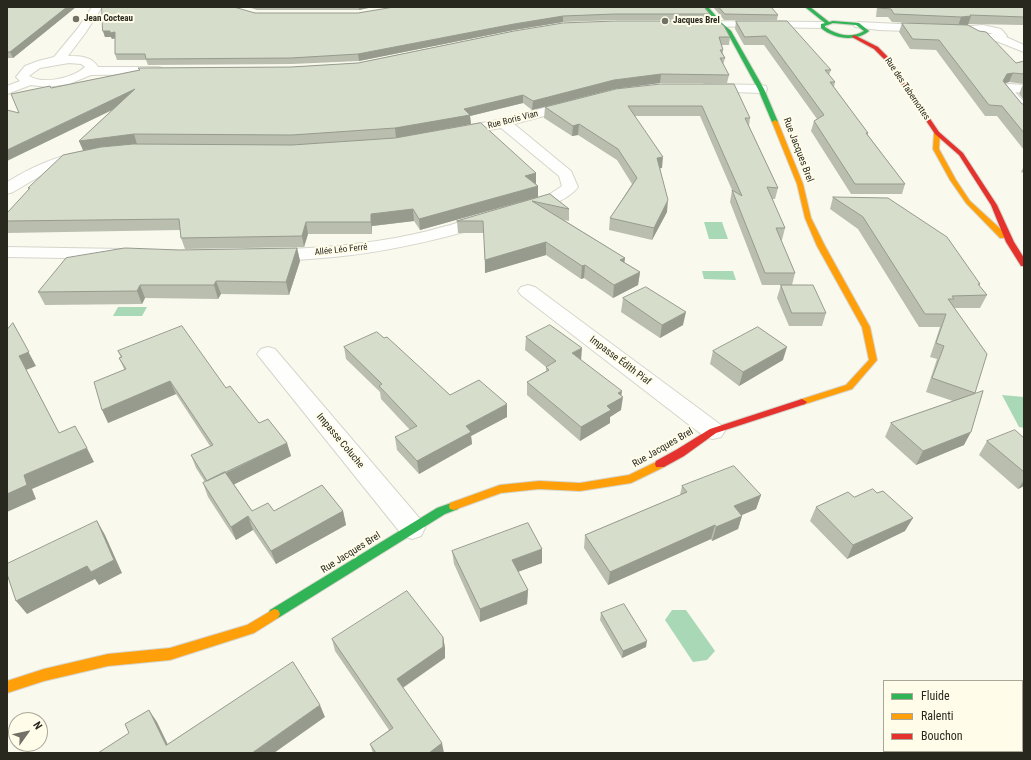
<!DOCTYPE html>
<html>
<head>
<meta charset="utf-8">
<style>
  body { margin:0 }
  #map { position:relative; width:1031px; height:760px; overflow:hidden; background:#faf9ee; font-family:"Roboto Condensed",sans-serif }
  canvas { display:block }
  .frame { position:absolute; inset:0; border:8px solid #29281f; pointer-events:none }
  .legend { position:absolute; left:883px; top:680px; width:140px; height:72px; box-sizing:border-box; background:#fffde9; border:1px solid #a9a898; margin:0; padding:5px 7px; list-style:none; font-size:12px; color:#29281f }
  .legend li { display:flex; align-items:center; gap:8px; height:20px }
  .legend b { width:20px; border:1px solid #a9a898 }
  .north { position:absolute; left:8px; top:712px; width:40px; height:40px; box-sizing:border-box; background:#fffde9; border:1px solid #a9a898; border-radius:50%; rotate:57deg; font-size:11px; font-weight:700; line-height:16px; text-align:center; color:#29281f }
  .north::after { content:''; display:block; margin:auto; width:14px; height:18px; background:#727167; clip-path:polygon(50% 0,100% 100%,50% 72%,0 100%) }
</style>
</head>
<body>
<div id="map">
<canvas width="1031" height="760"></canvas>
<div class="frame"></div>
<ul class="legend">
<li><b style="height:5px;background:#30b455"></b>Fluide</li>
<li><b style="height:5px;background:#ff9f0a"></b>Ralenti</li>
<li><b style="height:5px;background:#e5322d"></b>Bouchon</li>
</ul>
<div class="north">N</div>
</div>
<script>
const ctx = document.querySelector('canvas').getContext('2d');
ctx.lineJoin = 'round';
function fillPath(path, color) { ctx.fillStyle = color; ctx.fill(path, 'evenodd'); }
function strokePath(path, color, width, dash) { ctx.strokeStyle = color; ctx.lineWidth = width; ctx.lineCap = dash ? 'butt' : 'round'; ctx.setLineDash(dash || []); ctx.stroke(path); }
function label(font, color, halo, rows, align = 'center') {
  ctx.font = font + ' "Roboto Condensed",sans-serif'; ctx.lineWidth = 4; ctx.setLineDash([]); ctx.textBaseline = 'middle'; ctx.strokeStyle = halo; ctx.fillStyle = color; for (const [text, x, y, turn = 0] of rows) {
    ctx.save(); ctx.translate(x, y); ctx.rotate((+turn || 0) * Math.PI / 180); ctx.textAlign = isNaN(turn) ? turn : align; if (halo) ctx.strokeText(text, 0, 0); ctx.fillText(text, 0, 0); ctx.restore();
  }
}
fillPath(new Path2D(`
  M704 222H722L728 239H709Z
  M702 271H733L736 280 704 279Z
  M118 307H147L142 316H113Z
  M1002 395 1024 397V428L1019 427Z
  M672 610H686L715 651 707 660 693 662 665 620Z`), '#a8d8b6');
const street = new Path2D(`
  M92 7H102L86 32 68 56C79 56 92 56 98 67H158L162 68 164 71 162 74 91 75 69 84 47 87 31 85 7 94V86L20 81 16 77 25 66 38 61 54 57 78 28ZM69 63 81 64 85 67C73 78 44 85 29 76L40 68Z
  M696 21 823 22 828 25 823 28 692 26 691 24 692 22Z
  M859 22 958 27 983 25 1001 29 1007 36 1006 37 1024 45V52L996 41 976 39 965 33 879 30 855 27 854 25 855 23ZM983 31 993 34H994H984L977 32Z
  M706 84 761 85 766 86 767 89 766 92 761 93 701 91 700 88 701 85Z
  M1009 84 1024 85V93L1015 92 1024 102V114L1019 113 1000 90 1004 85Z
  M573 100 578 101 580 104 578 107 514 124 571 171 578 187C569 200 535 214 520 211L518 207 520 203 547 196 562 186 559 176 501 128 455 136 450 135 448 132 450 129 503 119Z
  M80 152 85 153 87 156 85 159 66 164 47 172 13 192 7 194V182C30 168 53 157 80 152Z
  M486 215 492 216 494 220 492 224C432 242 373 255 310 259 295 260 277 263 262 259L259 255 262 251 268 250C317 248 366 245 415 234 439 229 462 221 486 215Z
  M7 247 122 249 128 250 131 254 128 258 122 259 7 257Z
  M528 285 535 287 721 425 725 431 721 437 713 439 705 437 521 295 518 291 521 287Z
  M268 347 275 349 421 520 425 528 421 536 412 539 403 536 261 359 257 354 261 349Z`);
const fast = new Path2D(`
  M704 7H708L722 23 731 31 764 89 778 122 777 123 772 122 758 89 727 32 718 25Z
  M805 7H810L829 22 833 21 859 23 869 31C856 42 834 39 821 28V24L825 23ZM833 23 856 25 864 31C851 39 837 35 825 27V26Z
  M454 502 458 503 459 506 458 509 445 514 278 618 274 619 270 618 268 614 270 610 437 508Z`);
const slow = new Path2D(`
  M775 120 778 122 803 184 811 218 825 246 870 327 877 360 852 389 802 405 797 402 799 400 846 385 869 360 862 327 817 246 805 218 797 184 772 122Z
  M937 131 940 133 939 149 956 180 970 201 1006 234V238H1000L966 203 950 180 933 149 934 133Z
  M660 460 664 461 665 464 664 467 631 483 580 491 539 489 501 493 454 510 450 509 449 506 450 503 500 485 539 481 580 483 629 475Z
  M274 609 278 610 280 614 278 618 254 633 170 660 108 666 44 681 7 693V681L44 669 108 654 170 648 247 625Z`);
const jam = new Path2D(`
  M854 35 878 47 889 58 939 132 963 153 997 205 1014 242 1024 258V266H1021L1006 242 991 205 959 155 935 134 885 60 874 49 852 37Z
  M802 399 807 402 805 404 716 433 684 456 664 467H656L655 464 656 461 676 450 710 429Z`);
strokePath(street, '#d6d5cb', 2);
strokePath(fast, '#d6d5cb', 2);
strokePath(slow, '#d6d5cb', 2);
strokePath(jam, '#d6d5cb', 2);
fillPath(street, '#fefefc');
fillPath(fast, '#30b455');
fillPath(slow, '#ff9f0a');
fillPath(jam, '#e5322d');
fillPath(new Path2D(`
  M7 7H76L13 58H7Z
  M248 7H373L359 10H257Z
  M713 7H771L778 15 777 20H724Z
  M877 7H1024V25L968 24V25H962L1016 63 1024 61V84L1009 82 1005 83 1022 104H1024V150L997 116H985L936 50 910 49 899 32 902 23 932 24 892 22 888 17H876Z
  M255 13 710 14 709 20H615L563 22 514 30 359 61 292 64 148 65 146 60H117L115 54V38L112 39 111 37H105L103 31Z
  M736 21 831 70 829 75 835 82 834 87 868 133V135L905 184 902 194H851L811 131 814 121 817 119 764 45H744L735 29Z
  M514 31 730 37 729 45H722L723 50V54L725 58 723 65 729 75 727 83H660L614 89 532 110 523 103 470 116 471 124 396 138 536 173V184L538 186V197L420 230 414 221 372 226V234H308L304 247 185 249 181 238 180 230 7 233V213L29 190 28 188 83 150 79 141 113 109 19 113 51 88 139 70 138 68 291 67 358 63Z
  M661 84 750 118 749 126 778 188 775 199H772L785 228 782 240H781L795 273 792 285H762L730 202 732 190 700 116H635L662 168H660L667 212 652 240 609 230 610 218 632 184 617 160 578 135 572 136 544 118 545 107Z
  M1023 84H1024V100L1019 94Z
  M1024 166V173L1021 172Z
  M550 194 569 209V221L564 220 625 258 624 262 640 272 638 285 613 298 584 278 581 279 546 255 485 273 484 233H458L457 221Z
  M833 197 980 284 979 286 987 295 980 308H954L975 393 964 445 916 465 885 437 891 423 953 401 926 392 937 359 930 357 940 327H919L858 229 830 209Z
  M297 248 300 261 289 295 221 294 218 299 145 298 142 304 45 305 38 292 180 250Z
  M781 285 826 313 822 326H789L777 298Z
  M623 298 683 325 660 338 621 312Z
  M526 337 581 360 621 396V410L610 417V423L580 441 527 395V382L546 371V367L525 350Z
  M384 338 450 395 507 417 471 436 472 444 419 474 397 450 395 437 410 430 381 399 380 392 346 359 344 347Z
  M118 351 226 388 259 423 287 443 291 456 234 484 252 511H343L346 525 276 564 253 530 236 540 208 497 203 483 205 482 196 468 191 455 210 446 176 394 108 423 124 369 119 358H121Z
  M713 351 783 360 739 386 710 364Z
  M1024 438V486L1018 489 979 455 987 441Z
  M682 486 761 495 756 509 742 515V516L738 529 712 541 711 539 608 585 584 548 585 535 680 495Z
  M854 497 905 531 847 559 810 521 816 507Z
  M452 551 542 563 518 572 528 590 527 604 480 622 454 564Z
  M601 613 646 647 622 658 600 620Z
  M443 637 445 648V658L403 688 444 753H373L370 744 389 730 335 651 332 639Z`), '#b9beaf');
fillPath(new Path2D(`
  M67 7H76L13 58 10 52Z
  M359 7H373L359 10Z
  M563 16V22L514 30 359 61 358 54 514 24Z
  M971 16 968 25 958 26 961 17Z
  M103 31H110L115 32 117 38 112 39 111 37H105Z
  M1013 73 1009 82 1003 84V81L1007 74Z
  M661 74 660 83 614 89 532 110 533 101 614 80Z
  M135 89 137 98 7 161V150Z
  M523 95V103L470 116 471 124 396 138 395 128 464 109Z
  M579 124 578 135 572 136 573 126Z
  M134 134 137 144 83 150 79 141Z
  M663 157 662 168 656 169 657 158Z
  M536 173V184L525 176Z
  M538 186V197L420 230 419 219Z
  M668 200 667 212 652 240 654 228Z
  M413 209 414 221 372 226V234L371 222V214Z
  M306 222 308 234 304 247 302 236Z
  M546 242V255L485 273V260Z
  M297 248 300 261 289 295 286 282Z
  M625 258 623 271 620 260Z
  M585 265 584 278 581 279 582 266Z
  M640 272 638 285 613 298 614 285Z
  M216 281 221 294 218 299 214 285Z
  M140 285 145 298 142 304 137 291Z
  M686 312 683 325 660 338 662 325Z
  M13 323 36 366 26 370 67 447 19 356Z
  M787 347 783 360 739 386 743 372Z
  M582 348 581 361 572 353Z
  M170 381 176 394 108 423 102 410Z
  M622 391 621 398 623 397 621 410 610 417V423L580 441 581 427 607 406 618 393Z
  M507 404V417L471 436 472 444 419 474 417 461 466 426Z
  M971 432 964 445 916 465 923 451Z
  M287 443 291 456 213 495 208 482Z
  M87 448 94 462 32 489 36 499 7 512V494L24 475Z
  M1024 480V486L1018 489Z
  M761 495 756 509 730 520 734 506Z
  M343 511 346 525 276 564 271 551Z
  M248 516 253 530 236 540 231 527Z
  M742 516 738 529 712 541 716 527Z
  M913 518 905 531 847 559 853 545Z
  M97 521 105 535 122 573 99 585 95 579 27 614 16 601Z
  M715 525 711 539 608 585 610 572Z
  M542 549V563L512 574V560Z
  M528 590 527 604 480 622V609Z
  M443 637 445 648V658L399 690 397 679Z
  M647 641 646 647 622 658 623 651Z
  M320 705 325 717 274 753H252Z
  M149 710 157 722 172 753 166 745Z
  M442 743 444 753H429Z`), '#969b8e');
const building = new Path2D(`
  M7 7H67L10 52H7Z
  M102 7H234L255 13H358L394 7H704L710 14H615L563 16 514 24 358 54 291 58 146 59 145 54H115V32L110 33V31H103Z
  M719 7H771L778 15 725 14Z
  M879 7H1024V17L970 15 971 16 961 17 894 14 891 9 879 8Z
  M616 21H718L724 26 730 37H719L723 50H720L725 58H720L729 75 661 74 614 80 533 101 523 95 464 109 470 115 395 128 292 135 134 134 79 141 135 89 7 150V110L19 113 11 94 50 86 51 88 140 70 138 68 291 67 358 63 514 31 563 23Z
  M736 21H787L831 70H825L835 82H830L868 133H866L905 184H855L814 121 824 115 766 36 745 37Z
  M902 23 968 25 979 31 986 32 1016 63 1024 61V74L1013 73 1007 74 1003 81 1022 104H1024V133L1002 106 989 105 939 40 913 39Z
  M661 84H734L750 118H745L778 188 767 187 785 228H776L795 273H765L732 190 742 196 702 106H628L663 157 657 158 668 200 654 228 610 218 637 178 618 149 579 124 573 126 545 107 616 89Z
  M481 123 536 173 525 176 538 186 419 219 413 209 371 214V222H306L302 236 181 238 179 219 7 221V213L30 188H28L63 155 101 147 133 144 292 145 395 138Z
  M550 194 569 209 532 201 625 258 620 260 640 272 614 285 585 265 582 266 546 242 485 260 483 221H457Z
  M833 197 888 198 947 237 980 284H978L987 295 952 296 954 299H948L987 354 975 393 932 378 944 346 936 343 946 314H925L863 217Z
  M125 248 180 250 297 248 286 282 216 281 214 285H140L137 291 38 292 66 258Z
  M781 285H813L826 313H792Z
  M646 287 686 312 662 325 623 298Z
  M13 323 29 352 19 356 59 433 75 426 87 448 24 475 27 485 7 494V330Z
  M550 325 582 348 572 353 622 391 618 393 623 397 607 406 611 410 581 427 527 382 549 370 546 367 556 361 526 337Z
  M182 326 226 388 230 386 259 423 268 419 287 443 207 481 191 455 213 445 170 381 102 410 94 382 126 369 119 358 122 357 118 351Z
  M758 327 787 347 743 372 713 351Z
  M377 332 384 338 387 337 450 395 479 380 507 404 466 426 471 432 417 461 395 437 417 426 379 386 382 384 344 347Z
  M983 391 971 432 923 451 891 423Z
  M1015 430 1024 438V472L987 441Z
  M734 466 761 495 734 506 742 516 716 527 715 525 610 572 585 535 687 492 682 486Z
  M225 472 252 511 268 503 274 511 322 485 343 511 271 551 248 516 231 527 203 483Z
  M873 489 877 493 883 491 913 518 853 545 816 507 848 492 854 497Z
  M97 521 114 560 91 572 87 566 16 601 7 574V564Z
  M528 523 542 549 512 560 528 590 480 609 452 551Z
  M407 591 443 637V647L397 679 442 743 429 753H376L370 744 393 728 332 639Z
  M624 604 647 641 623 651 601 613Z
  M293 662 320 705 252 753H98L129 733 125 724 149 710 166 745Z`);
fillPath(building, '#d7ddcb');
strokePath(building, '#969b8e', 1);
for (const [x, y, r, color] of [
  [76,19,4,"#727167"],
  [665,21,4,"#727167"]
]) { const dot = new Path2D(); dot.arc(x, y, r, 0, 2 * Math.PI); ctx.fillStyle = color; ctx.fill(dot); strokePath(dot, '#fffde9', 1.5); }
label('bold 9px', '#29281f', '#fffde9', [
  ["Jean Cocteau",84,19],
  ["Jacques Brel",673,21]
], 'left');
label('9px', '#29281f', '#fffde9', [
  ["Rue des Tabernottes",907,89,56],
  ["Rue Boris Vian",513,120,-14],
  ["Allée Léo Ferré",341,250,-6]
]);
label('10px', '#29281f', '#fffde9', [
  ["Rue Jacques Brel",798,150,69],
  ["Impasse Édith Piaf",620,361,37],
  ["Impasse Coluche",340,441,50],
  ["Rue Jacques Brel",663,448,-30],
  ["Rue Jacques Brel",351,553,-32]
]);
</script>
</body>
</html>
